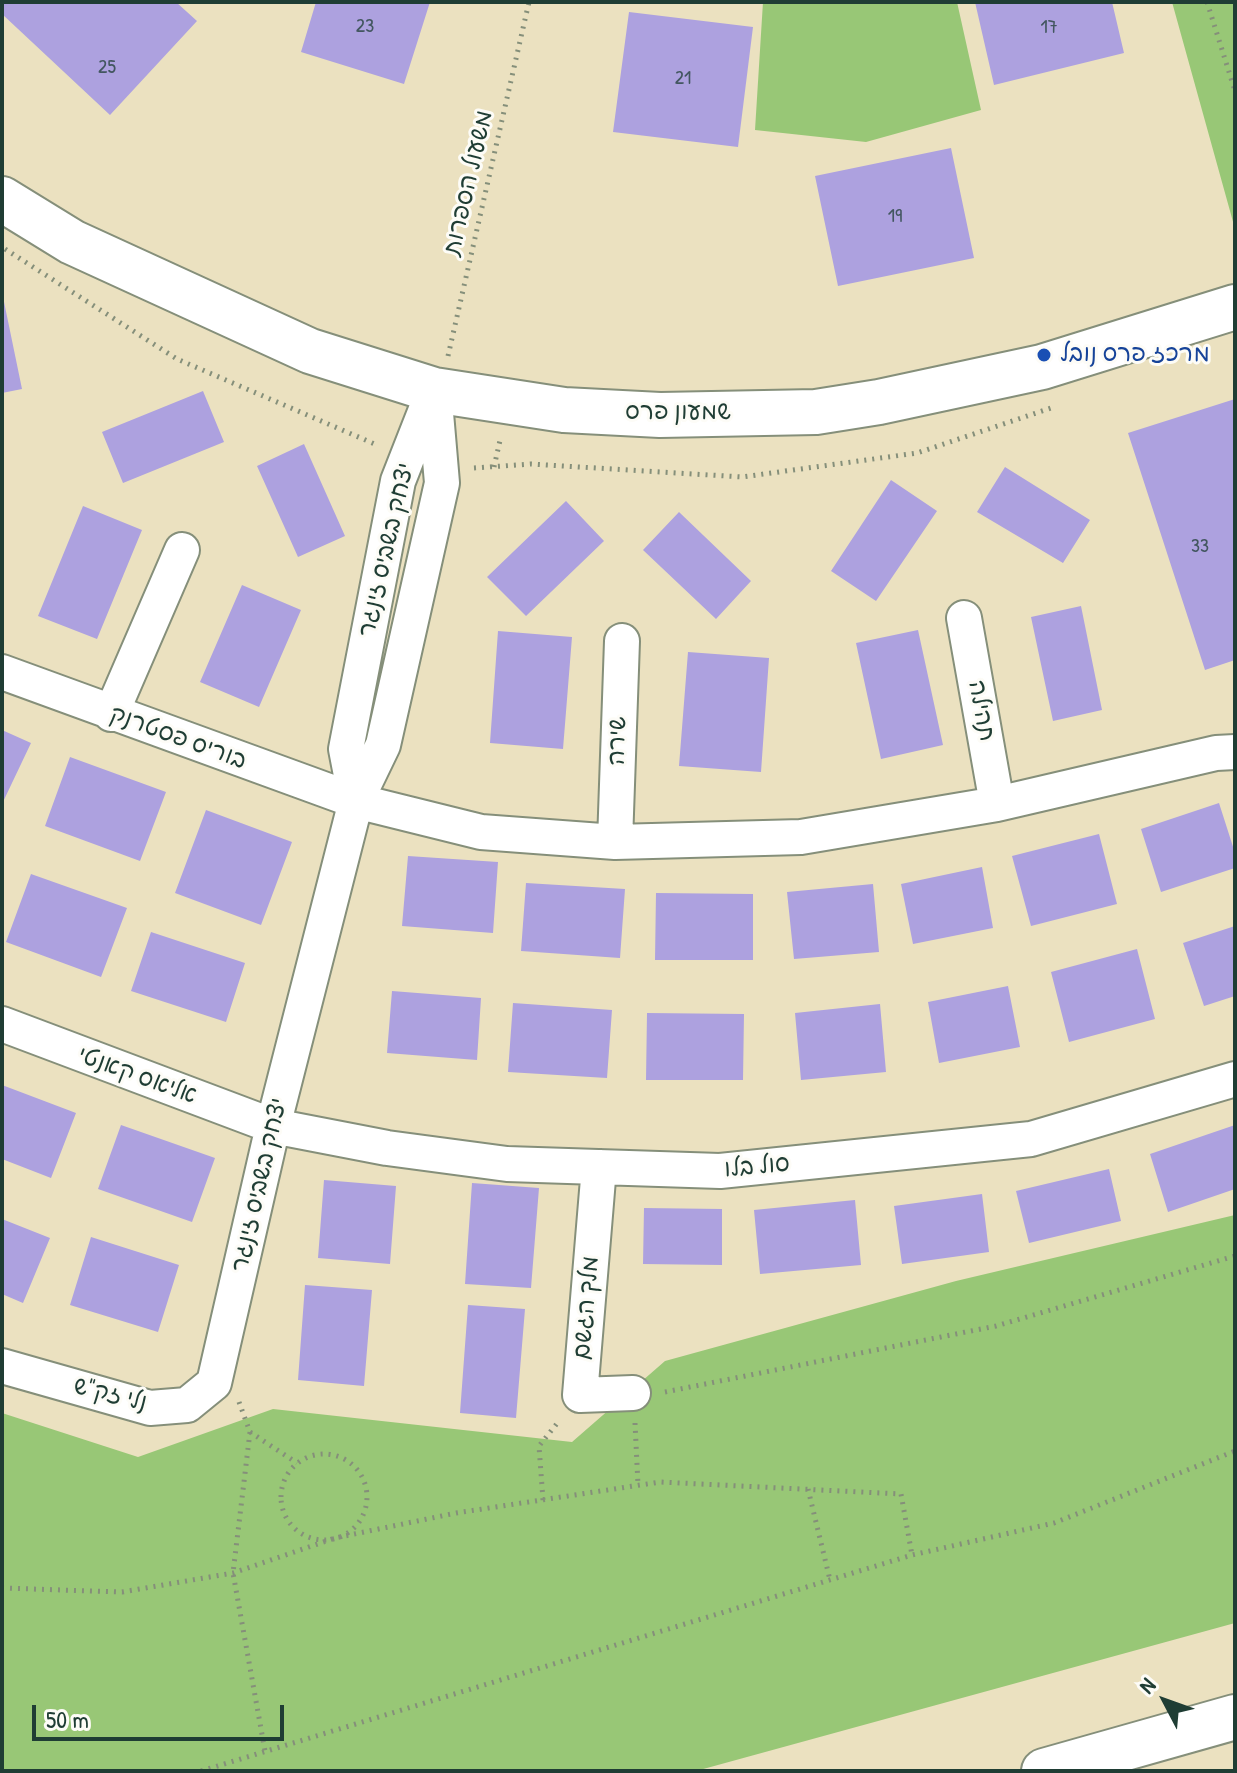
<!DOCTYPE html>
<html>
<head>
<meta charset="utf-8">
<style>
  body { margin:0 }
  #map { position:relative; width:1237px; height:1773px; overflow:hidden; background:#ebe1c0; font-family:"Patrick Hand",sans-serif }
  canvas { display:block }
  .frame { position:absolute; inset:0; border:4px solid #1f3d34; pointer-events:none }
  .north { position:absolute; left:1125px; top:1661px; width:80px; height:80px; -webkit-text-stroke:6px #fdfcf7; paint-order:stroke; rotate:311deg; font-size:22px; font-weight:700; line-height:32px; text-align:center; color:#1f3d34 }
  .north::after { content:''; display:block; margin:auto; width:28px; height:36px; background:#1f3d34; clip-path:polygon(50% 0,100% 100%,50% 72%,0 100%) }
  .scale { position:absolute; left:32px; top:1705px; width:252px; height:36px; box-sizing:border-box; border:4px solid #1f3d34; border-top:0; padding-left:10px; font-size:24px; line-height:28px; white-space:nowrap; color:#1f3d34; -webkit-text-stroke:6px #fdfcf7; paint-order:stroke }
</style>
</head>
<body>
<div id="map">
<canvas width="1237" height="1773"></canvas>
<div class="frame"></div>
<div class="north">N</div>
<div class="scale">50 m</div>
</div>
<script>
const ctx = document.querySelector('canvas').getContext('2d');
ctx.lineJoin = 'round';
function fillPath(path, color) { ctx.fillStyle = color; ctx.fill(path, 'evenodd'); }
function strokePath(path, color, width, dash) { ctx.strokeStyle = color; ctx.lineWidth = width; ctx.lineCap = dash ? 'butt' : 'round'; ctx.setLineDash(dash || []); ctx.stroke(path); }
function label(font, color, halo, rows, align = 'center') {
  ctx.font = font + ' "Patrick Hand","Playpen Sans Hebrew",sans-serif'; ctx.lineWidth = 6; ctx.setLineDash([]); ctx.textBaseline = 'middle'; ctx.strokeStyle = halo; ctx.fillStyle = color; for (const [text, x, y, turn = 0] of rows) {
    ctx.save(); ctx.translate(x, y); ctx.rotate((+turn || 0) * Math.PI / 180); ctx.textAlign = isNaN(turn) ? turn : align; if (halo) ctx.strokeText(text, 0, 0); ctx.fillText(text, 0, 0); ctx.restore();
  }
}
fillPath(new Path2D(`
  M763 2H957L981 110 866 142 755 130Z
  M1172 2H1235V229Z
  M1235 1215V1623L696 1771H2V1413L138 1457 273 1409 572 1442 665 1361 956 1281Z`), '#98c776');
fillPath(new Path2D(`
  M2 2H176L197 21 110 115 2 14Z
  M316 2H430L404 84 301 52Z
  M975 2H1112L1124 53 994 85Z
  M629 12 753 27 738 147 613 132Z
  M951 148 974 258 838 286 815 176Z
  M2 292 22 389 2 393Z
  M203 391 224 442 123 483 102 432Z
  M1235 399V660L1205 670 1128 433Z
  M304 444 345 536 298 557 257 466Z
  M1005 467 1090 520 1063 563 977 512Z
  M891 480 937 511 876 601 831 571Z
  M566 501 604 541 526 616 487 577Z
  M83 506 142 530 97 639 38 616Z
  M679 512 751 581 716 619 643 550Z
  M242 585 301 610 259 707 200 682Z
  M1081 606 1102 710 1053 721 1031 617Z
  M918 630 943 745 881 759 856 643Z
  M498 631 572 637 563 749 490 743Z
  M688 652 769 658 761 772 679 766Z
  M2 730 31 743 2 804Z
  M70 757 166 792 140 861 45 826Z
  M1219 803 1235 853V868L1161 892 1141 829Z
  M206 810 292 842 261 925 175 893Z
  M1099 834 1117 904 1031 926 1012 856Z
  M408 856 498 862 493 933 402 926Z
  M982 867 993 928 913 944 901 884Z
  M31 874 127 908 101 977 6 942Z
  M526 883 625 889 620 958 521 951Z
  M873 884 879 952 794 959 787 892Z
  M656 893 753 894V960H655Z
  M1235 926V996L1204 1006 1183 943Z
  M151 932 245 963 226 1022 131 991Z
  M1137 949 1155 1019 1069 1042 1051 972Z
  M1008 986 1020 1047 939 1063 928 1002Z
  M392 991 481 998 477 1060 387 1053Z
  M513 1003 612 1010 607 1078 508 1072Z
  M880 1004 886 1072 801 1080 795 1013Z
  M647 1013 744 1014 743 1080H646Z
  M2 1085 76 1113 51 1178 2 1159Z
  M121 1125 215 1158 192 1222 98 1189Z
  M1235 1125V1189L1168 1212 1150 1154Z
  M1109 1169 1121 1221 1029 1243 1016 1191Z
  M324 1180 396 1186 390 1264 318 1258Z
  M472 1183 539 1188 531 1288 465 1284Z
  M982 1194 989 1252 902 1264 894 1206Z
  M855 1200 861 1265 760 1274 754 1210Z
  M644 1208 722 1209V1265L643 1264Z
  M2 1219 50 1238 23 1303 2 1294Z
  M91 1237 179 1265 158 1332 70 1305Z
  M305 1285 372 1290 364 1386 298 1380Z
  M468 1305 525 1309 516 1418 460 1413Z`), '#ada1df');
const street = new Path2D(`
  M964 618 997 804
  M2 672 356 801 481 832 615 842 801 837 997 804 1216 753 1235 752
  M111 714 182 550
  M356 801 346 749 398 481 431 397
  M615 842 622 641
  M2 1024 273 1126 387 1148 507 1164 720 1171 1031 1139 1235 1079
  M599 1167 580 1395 633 1393
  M2 1366 150 1408 187 1405 214 1383 273 1126 356 801 383 745 442 483 434 390`);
const secondary = new Path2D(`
  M2 199 72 242 310 351 434 390 564 410 660 415 816 412 879 402 1042 367 1235 307`);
const highway = new Path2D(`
  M1044 1771 1235 1717`);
strokePath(street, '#858f7a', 38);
strokePath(secondary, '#858f7a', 48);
strokePath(highway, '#858f7a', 48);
strokePath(new Path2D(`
  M1207 2 1235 91
  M5 249 177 359 377 445
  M448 356 529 2
  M494 467 501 436
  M474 468 531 464 742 477 917 453 1054 407
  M665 1392 996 1326 1235 1256
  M239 1402 250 1432 233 1573 265 1751
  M635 1423 638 1485
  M250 1432 297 1463
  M281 1497a43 43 0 1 1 86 0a43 43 0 1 1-86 0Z
  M808 1489 830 1580
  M543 1500 539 1446 559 1421
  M2 1588 122 1592 233 1573 335 1538 456 1513 660 1482 901 1494 912 1555
  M201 1771 912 1555 1054 1523 1235 1451`), '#858f7a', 5, [2, 6]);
strokePath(street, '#fff', 34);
strokePath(secondary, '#fff', 44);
strokePath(highway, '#fff', 44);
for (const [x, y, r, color] of [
  [1044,355,8,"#1a4fb4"]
]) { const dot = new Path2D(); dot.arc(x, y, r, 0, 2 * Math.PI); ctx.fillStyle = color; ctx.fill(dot); strokePath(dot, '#fdfcf7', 3); }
label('20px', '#42565f', null, [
  ["23",365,27],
  ["17",1049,28],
  ["25",107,68],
  ["21",683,79],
  ["19",895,217],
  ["33",1200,547]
]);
label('24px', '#1f3d34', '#fdfcf7', [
  ["משעול הספרות",469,183,-77],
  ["שמעון פרס",678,413],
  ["יצחק בשביס זינגר",387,550,-77],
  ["תהילה",981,711,80],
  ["בוריס פסטרנק",178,738,20],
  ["שירה",618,741,-88],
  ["אליאס קאנטי",137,1076,20],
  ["סול בלו",757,1167,-5],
  ["יצחק בשביס זינגר",260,1185,-77],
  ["מלך הגשם",587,1308,-85],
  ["נלי זק\"ש",110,1395,14]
]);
label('24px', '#164399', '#fdfcf7', [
  ["מרכז פרס נובל",1060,355]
], 'left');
</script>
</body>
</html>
